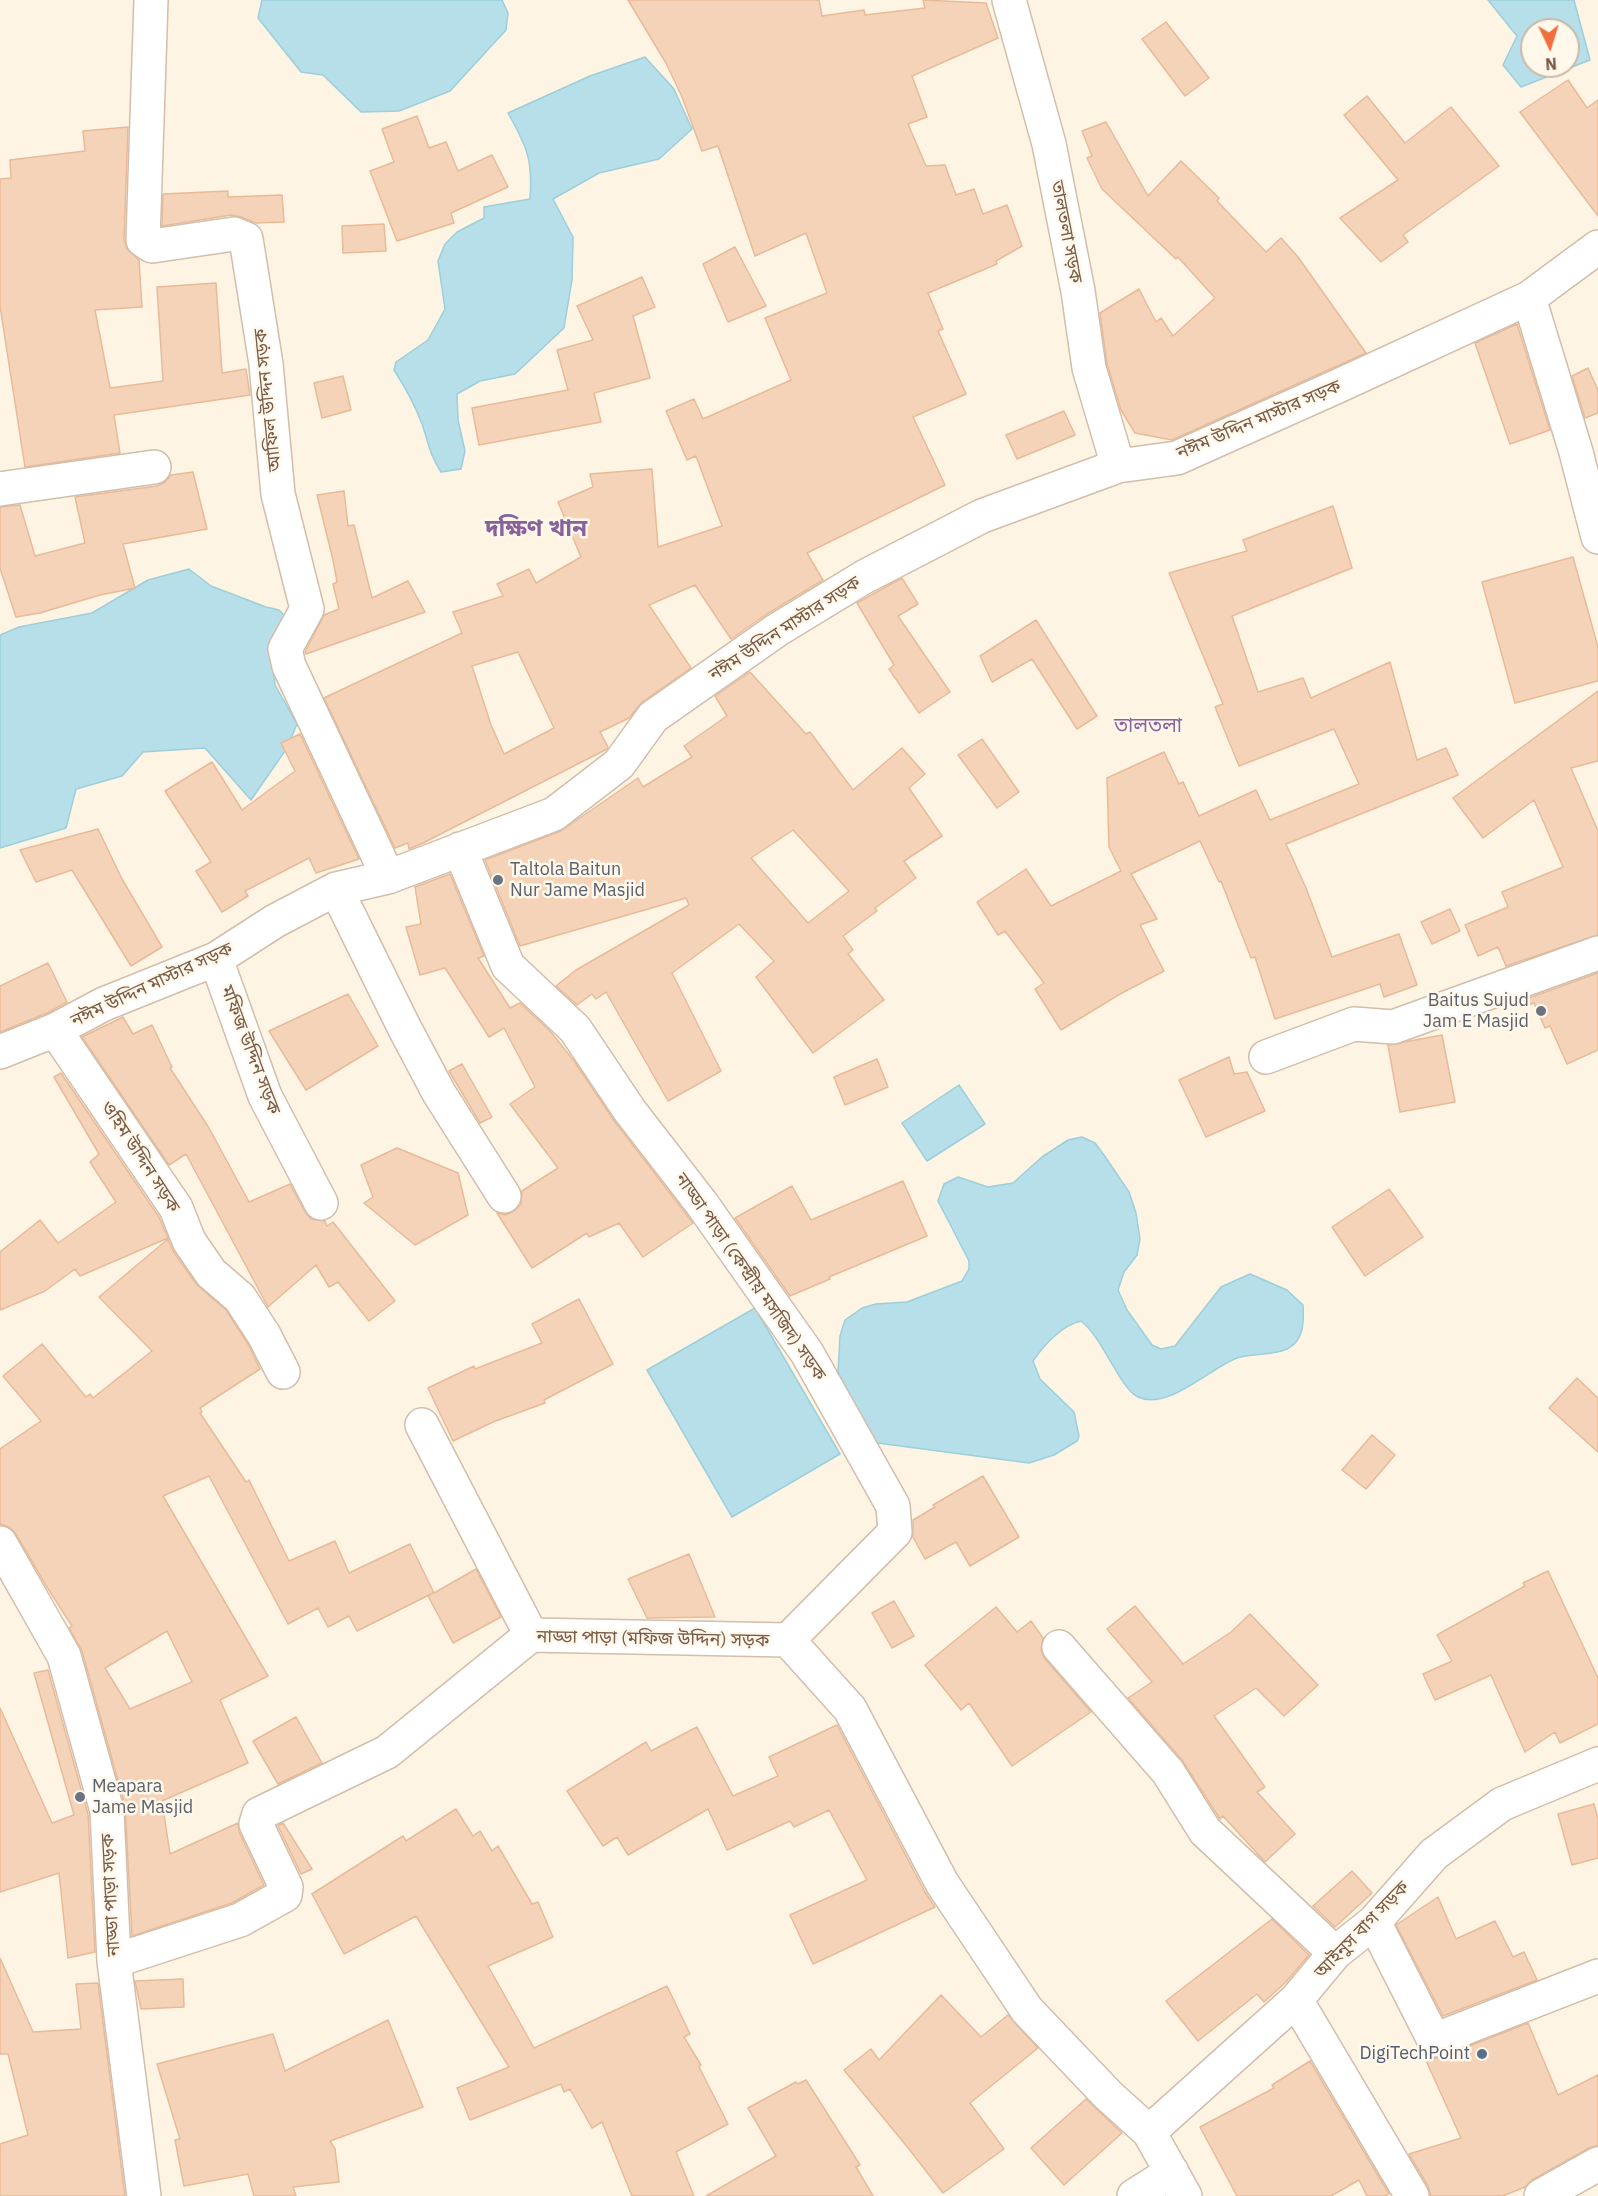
<!DOCTYPE html>
<html>
<head>
<meta charset="utf-8">
<style>
  body { margin:0 }
  #map { position:relative; width:1598px; height:2196px; overflow:hidden; background:#fef4e3; font-family:"IBM Plex Sans",sans-serif }
  canvas { display:block }
  .north { position:absolute; left:1520px; top:18px; width:60px; height:60px; box-sizing:border-box; background:#fff8eb; border:2px solid #c9b9a9; border-radius:50%; rotate:176deg; font-size:16px; font-weight:700; line-height:24px; text-align:center; color:#775a47 }
  .north::after { content:''; display:block; margin:auto; width:21px; height:27px; background:#f06e40; clip-path:polygon(50% 0,100% 100%,50% 72%,0 100%) }
</style>
</head>
<body>
<div id="map">
<canvas width="1598" height="2196"></canvas>
<div class="north">N</div>
</div>
<script>
const ctx = document.querySelector('canvas').getContext('2d');
ctx.lineJoin = 'round';
function fillPath(path, color) { ctx.fillStyle = color; ctx.fill(path, 'evenodd'); }
function strokePath(path, color, width, dash) { ctx.strokeStyle = color; ctx.lineWidth = width; ctx.lineCap = dash ? 'butt' : 'round'; ctx.setLineDash(dash || []); ctx.stroke(path); }
function label(font, color, halo, rows, align = 'center') {
  ctx.font = font + ' "IBM Plex Sans","Noto Sans Bengali",sans-serif'; ctx.lineWidth = 5; ctx.setLineDash([]); ctx.textBaseline = 'middle'; ctx.strokeStyle = halo; ctx.fillStyle = color; for (const [text, x, y, turn = 0] of rows) {
    ctx.save(); ctx.translate(x, y); ctx.rotate((+turn || 0) * Math.PI / 180); ctx.textAlign = isNaN(turn) ? turn : align; if (halo) ctx.strokeText(text, 0, 0); ctx.fillText(text, 0, 0); ctx.restore();
  }
}
const water = new Path2D(`
  M262 0H502L508 13 506 30 450 91 399 111 361 112 323 75 301 72 258 18Z
  M1488 0H1574L1590 60 1521 87 1503 65 1517 36ZM1532 30H1568V66H1532Z
  M645 57 674 89 692 129 659 159 599 173 553 199 573 237 572 280 564 328 515 374 480 381 457 394 458 420 465 451 461 469 441 472C429 453 429 444 422 424 415 405 405 387 394 370L396 362 428 340 445 309 438 261 445 244 457 232 484 218V207L530 199C533 160 527 147 508 113L590 76Z
  M189 569 211 586 266 607 279 610 292 623 271 654 275 685 297 724 287 748 251 800 205 748 143 752 122 776 76 789 66 828 0 848V635L19 627 92 613 148 580Z
  M959 1085 985 1124 927 1161 902 1123Z
  M1082 1137 1095 1143 1104 1155 1129 1192 1136 1213 1140 1239 1137 1255 1124 1272 1118 1290 1127 1310 1152 1345 1161 1349 1175 1346 1221 1287 1250 1274 1287 1290 1303 1305C1304 1321 1304 1341 1287 1349 1272 1356 1252 1353 1237 1358 1210 1368 1168 1411 1138 1397 1120 1389 1103 1338 1081 1321 1062 1325 1044 1345 1033 1361L1040 1379 1074 1412 1079 1436 1077 1441 1054 1455 1029 1463 870 1442 838 1372 840 1336 845 1320 862 1308 876 1304 907 1302 962 1281 969 1269V1261L938 1201 944 1184 958 1177 988 1187 1013 1183 1042 1157 1068 1140Z
  M755 1308 840 1454 732 1517 647 1370Z`);
fillPath(water, '#b6dfe9');
strokePath(water, '#9ccfdb', 1.5);
const building = new Path2D(`
  M628 0H819L822 16 864 10 865 15 925 8 923 0 986 3 998 38 912 76 927 117 908 124 926 166 945 165 956 195 974 189 983 214 1007 205 1022 246 996 261 997 264 928 293 943 329 938 331 966 394 913 417 945 485 807 553 823 580 767 614 731 639 695 585 649 605 691 668 642 702 629 718 600 732 608 747 607 749 423 843 409 849 408 843 395 848 324 698 462 633 453 612 503 596 497 584 529 569 536 583 581 557 558 502 593 487 590 474 652 469 658 547 722 526 696 456 687 460 666 411 694 399 703 419 791 380 765 318 827 293 806 233 755 256 718 146 702 151 682 97 666 63ZM518 652 554 728 504 754 491 725 472 666Z
  M1166 22 1209 78 1185 96 1142 39Z
  M1568 80 1587 108 1598 100V216L1520 112Z
  M1367 96 1405 143 1451 107 1499 166 1403 235 1408 242 1381 262 1340 218 1398 180 1344 115Z
  M417 116 429 148 446 142 458 171 492 155 508 187 451 213 454 223 397 241 370 171 394 162 382 129Z
  M1106 122 1148 196 1181 161 1219 198 1217 201 1266 252 1281 238 1298 257 1366 353 1172 440 1135 433 1121 410 1107 364 1100 313 1139 289 1156 322 1161 318 1173 336 1215 298 1178 257 1176 259 1102 189 1087 158 1092 156 1082 131Z
  M128 127 124 239 127 249 139 260 142 307 95 310 110 388 163 381 157 287 216 283 222 373 246 369 250 395 114 415 120 453 25 467 0 306V179L11 178 10 160 85 151 83 131Z
  M228 191V197L282 195 284 222 256 223 241 217 231 215 162 226 163 194Z
  M384 224 386 251 343 253 342 226Z
  M735 247 766 306 728 322 703 264Z
  M642 277 655 307 633 316 650 378 594 393 601 422 479 445 472 408 568 390 557 350 593 340 577 306Z
  M1517 324 1550 430 1510 444 1475 343Z
  M1588 368 1598 390V413L1585 418 1572 376Z
  M343 376 351 410 322 418 314 383Z
  M1064 411 1075 435 1017 459 1006 435Z
  M193 472 207 529 123 544 135 588 100 595 40 613 16 617 0 568V507L20 505 35 556 85 543 75 497 157 486 165 482 171 475Z
  M344 491 348 526 354 525 372 598 408 581 425 612 306 654 305 652 324 615 339 609 333 584 337 582 333 560 317 495Z
  M1333 506 1352 568 1232 616 1258 692 1303 678 1311 698 1390 662 1417 760 1446 748 1458 775 1286 844 1306 888 1332 957 1399 934 1417 985 1384 997 1380 984 1275 1019 1255 957 1251 958 1221 881 1219 882 1200 841 1131 874 1157 919 1140 925 1164 971 1120 994 1061 1030 1035 989 1044 983 1005 931 998 935 977 902 1026 869 1051 906 1121 871 1109 847 1107 778 1164 752 1179 784 1183 782 1199 816 1256 790 1270 820 1359 784 1334 729 1239 766 1215 707 1223 704 1169 573 1247 551 1243 540Z
  M1573 557 1598 647V681L1515 703 1482 582Z
  M902 578 918 604 898 616 950 692 919 713 889 669 894 665 857 603Z
  M1036 620 1097 716 1077 729 1032 659 992 682 980 656Z
  M750 672 806 734 810 732 853 790 902 748 925 774 909 788 942 836 904 861 916 878 875 908 877 911 843 936 853 950 848 954 884 1000 813 1053 756 977 774 961 739 924 672 973 721 1071 668 1101 606 992 596 999 592 994 577 1005 556 986 576 970 689 905 686 898 520 946 485 860 561 831 638 778 643 787 692 757 684 746 727 716 715 696ZM793 830 849 891 808 923 751 858Z
  M1598 691V761L1571 768 1598 831V935L1506 966 1498 947 1478 956 1465 925 1508 907 1502 892 1563 867 1534 800 1483 838 1453 798Z
  M300 734 359 859 316 873 309 858 245 891 248 896 222 912 196 871 211 862 165 791 212 762 242 810 295 771 281 743Z
  M982 739 1019 792 997 808 958 755Z
  M98 829 122 879 162 947 131 966 72 870 36 882 20 850Z
  M450 874 484 956 478 958 510 1008 520 1003 550 1031 574 1061 615 1122 693 1223 643 1257 619 1223 589 1237 587 1233 532 1268 497 1213 505 1215 514 1211 521 1204 522 1191 558 1168 510 1104 535 1087 504 1028 489 1037 445 968 420 975 406 927 421 924 415 887Z
  M1450 909 1460 931 1432 944 1421 922Z
  M48 963 67 1002 47 1013 0 1032V986Z
  M1598 973V1050L1567 1064 1550 1026 1545 1028 1534 1003 1523 1007 1521 1001Z
  M348 994 378 1046 306 1090 269 1031Z
  M123 1017 133 1034 152 1025 172 1067 170 1068 209 1128 249 1202 290 1184 305 1212 311 1219 325 1221 327 1226 333 1222 395 1301 369 1321 338 1282 329 1287 316 1265 268 1307 186 1154 169 1165 82 1037Z
  M1442 1035 1455 1102 1400 1112 1388 1045Z
  M1229 1057 1234 1074 1247 1072 1265 1111 1206 1137 1179 1080Z
  M877 1059 888 1087 845 1105 834 1077Z
  M462 1064 492 1117 480 1123 449 1071Z
  M61 1073 159 1217 168 1238 80 1276 75 1269 45 1291 0 1310V1252L40 1220 58 1243 116 1202 90 1162 99 1154 54 1077Z
  M397 1148 458 1173 468 1215 415 1245 364 1203 373 1197 361 1165Z
  M903 1181 927 1236 829 1277 830 1279 790 1296 735 1218 792 1186 811 1220Z
  M1389 1189 1423 1237 1365 1276 1332 1227Z
  M168 1239 173 1251 196 1284 226 1310 248 1344 260 1369 200 1408 202 1412 200 1413 246 1482 249 1480 289 1561 335 1541 349 1573 410 1544 434 1593 476 1569 501 1617 453 1643 428 1596 433 1593 357 1631 349 1616 328 1627 318 1608 288 1624 209 1476 163 1496 268 1676 220 1700 248 1763 162 1801 170 1854 238 1823 239 1832 264 1885 232 1903 132 1936 125 1806 82 1651 69 1628 72 1626 45 1584 16 1534 9 1527 0 1524V1449L41 1421 3 1376 42 1344 86 1397 90 1394 93 1398 152 1351 99 1297ZM167 1631 192 1682 130 1709 105 1668Z
  M579 1299 613 1364 544 1400 545 1403 493 1422 453 1441 428 1388 474 1366 475 1369 542 1343 532 1324Z
  M1577 1378 1598 1398V1452L1549 1408Z
  M1372 1435 1395 1455 1366 1489 1342 1470Z
  M983 1476 1019 1537 970 1566 956 1542 925 1559 913 1537V1520L935 1507 933 1505Z
  M689 1554 715 1617 647 1618 628 1579Z
  M1548 1571 1598 1678V1724L1560 1743 1555 1732 1525 1752 1491 1675 1435 1700 1423 1674 1452 1661 1437 1635 1525 1586 1523 1583Z
  M894 1601 914 1636 892 1648 872 1613Z
  M1135 1606 1183 1664 1231 1632 1250 1614 1318 1685 1284 1716 1256 1688 1214 1716 1265 1787 1257 1792 1295 1834 1265 1862 1223 1816 1220 1819 1182 1760 1128 1698 1152 1682 1107 1629Z
  M996 1607 1017 1632 1031 1621 1043 1638 1041 1650 1045 1659 1091 1712 1012 1766 969 1703 961 1710 925 1665Z
  M48 1670 88 1814 95 1952 68 1958 59 1873 0 1892V1708L52 1823 74 1815 34 1673Z
  M296 1717 322 1763 278 1784 253 1741Z
  M837 1725 925 1892 935 1907 813 1964 790 1915 867 1880 829 1810 794 1827 790 1821 727 1850 708 1809 628 1855 617 1837 603 1846 567 1791 646 1742 651 1751 697 1727 733 1796 778 1776 769 1757Z
  M1594 1804 1598 1819V1858L1572 1865 1558 1814Z
  M456 1809 473 1836 480 1831 492 1851 498 1846 532 1904 538 1902 553 1937 488 1966 534 2048 667 1986 690 2034 684 2037 701 2065 699 2067 728 2124 676 2152 694 2196H632L602 2122 592 2128 570 2089 564 2092 561 2084 470 2120 457 2088 509 2067 416 1916 344 1954 312 1894 403 1836 406 1841Z
  M283 1823 312 1869 301 1874 278 1826Z
  M1352 1871 1372 1893 1335 1927 1313 1906Z
  M1438 1897 1456 1939 1495 1921 1513 1957 1524 1952 1537 1980 1443 2016 1396 1925Z
  M1272 1919 1309 1955 1286 1982 1264 2002 1257 1994 1198 2041 1166 2001Z
  M0 1958 33 2032 81 2029 76 1984 98 1983 125 2196H0V2144L28 2135 8 2054H0Z
  M183 1979 184 2007 141 2009 135 1981Z
  M941 1995 981 2037 1008 2015 1038 2048 970 2103 1004 2149 943 2193 909 2149 844 2070 871 2049 879 2060Z
  M388 2020 423 2107 330 2141 335 2149 339 2182 293 2187 296 2196H254L248 2174 184 2186 175 2140 180 2139 157 2064 273 2034 285 2071Z
  M1528 2023 1558 2095 1598 2075V2145L1589 2148 1532 2180 1525 2187 1503 2196H1431L1428 2186 1409 2154 1461 2138 1424 2056 1432 2059 1441 2057Z
  M1310 2061 1389 2194 1385 2196H1367L1359 2180 1331 2196H1237L1200 2127 1274 2088 1272 2085Z
  M806 2080 860 2165 856 2167 873 2196H706L776 2156 748 2108 796 2082 798 2084Z
  M1086 2099 1122 2133 1064 2185 1031 2148Z`);
fillPath(building, '#f5d3b9');
strokePath(building, '#e9ba98', 1.5);
const minor = new Path2D(`
  M151 0 143 240 152 246 234 234 246 239 266 364 278 494 307 609 285 649 289 666 388 877
  M1009 0 1049 144 1078 291 1089 368 1118 466
  M1529 298 1576 452 1598 537
  M0 489 154 467
  M460 849 508 966 575 1029 630 1111 702 1204 807 1353 893 1506 895 1532 788 1640 850 1709 942 1883 1027 2010 1108 2095 1149 2132 1185 2196
  M336 889 404 1027 439 1093 504 1196
  M216 959 265 1096 321 1203
  M55 1030 176 1208 189 1241 211 1273 240 1298 264 1335 283 1372
  M0 1052 55 1030 104 1004 216 959 275 921 336 889 388 877 554 814 619 764 653 717 777 630 864 577 982 516 1118 466 1177 458 1338 386 1529 298 1598 247
  M1266 1057 1354 1024 1393 1027 1598 953
  M422 1425 531 1635
  M0 1543 64 1656 107 1811 114 1961 144 2196
  M1059 1647 1168 1772 1205 1831 1335 1953
  M1374 1922 1434 2040 1598 1976
  M114 1961 240 1920 285 1895 286 1887 256 1824 259 1814 387 1752 531 1635 788 1640
  M1296 2000 1412 2196
  M1149 2132 1296 2000 1335 1953 1374 1922 1434 1854 1502 1804 1598 1764
  M1134 2196 1172 2172
  M1541 2196 1598 2164`);
strokePath(minor, '#d2beab', 36);
strokePath(minor, '#fff', 33);
for (const [x, y, r, color] of [
  [498,880,6,"#6b7280"],
  [1541,1011,6,"#6b7280"],
  [80,1797,6,"#6b7280"],
  [1482,2054,6,"#5c6f8a"]
]) { const dot = new Path2D(); dot.arc(x, y, r, 0, 2 * Math.PI); ctx.fillStyle = color; ctx.fill(dot); strokePath(dot, '#fff8eb', 2); }
label('18px', '#775a47', '#fff8eb', [
  ["তালতলা সড়ক",1066,232,79],
  ["আফিল উদ্দিন সড়ক",268,400,-96],
  ["নঈম উদ্দিন মাস্টার সড়ক",1259,420,-23],
  ["নঈম উদ্দিন মাস্টার সড়ক",785,629,-33],
  ["নঈম উদ্দিন মাস্টার সড়ক",152,985,-25],
  ["মফিজ উদ্দিন সড়ক",250,1050,69],
  ["ওহিম উদ্দিন সড়ক",140,1157,57],
  ["নাড্ডা পাড়া (কেন্দ্রীয় মসজিদ) সড়ক",750,1277,55],
  ["নাড্ডা পাড়া (মফিজ উদ্দিন) সড়ক",653,1639,1],
  ["নাড্ডা পাড়া সড়ক",111,1895,-93],
  ["আইনুস বাগ সড়ক",1362,1930,-46]
]);
label('18px', '#5b616d', '#fff8eb', [
  ["Taltola Baitun",510,870],
  ["Nur Jame Masjid",510,891],
  ["Baitus Sujud",1529,1001,"right"],
  ["Jam E Masjid",1529,1022,"right"],
  ["Meapara",92,1787],
  ["Jame Masjid",92,1808]
], 'left');
label('18px', '#4e5e75', '#fff8eb', [
  ["DigiTechPoint",1470,2054]
], 'right');
label('20px', '#8a629b', '#fff8eb', [
  ["তালতলা",1148,726]
]);
label('bold 24px', '#8a629b', '#fff8eb', [
  ["দক্ষিণ খান",536,529]
]);
</script>
</body>
</html>
